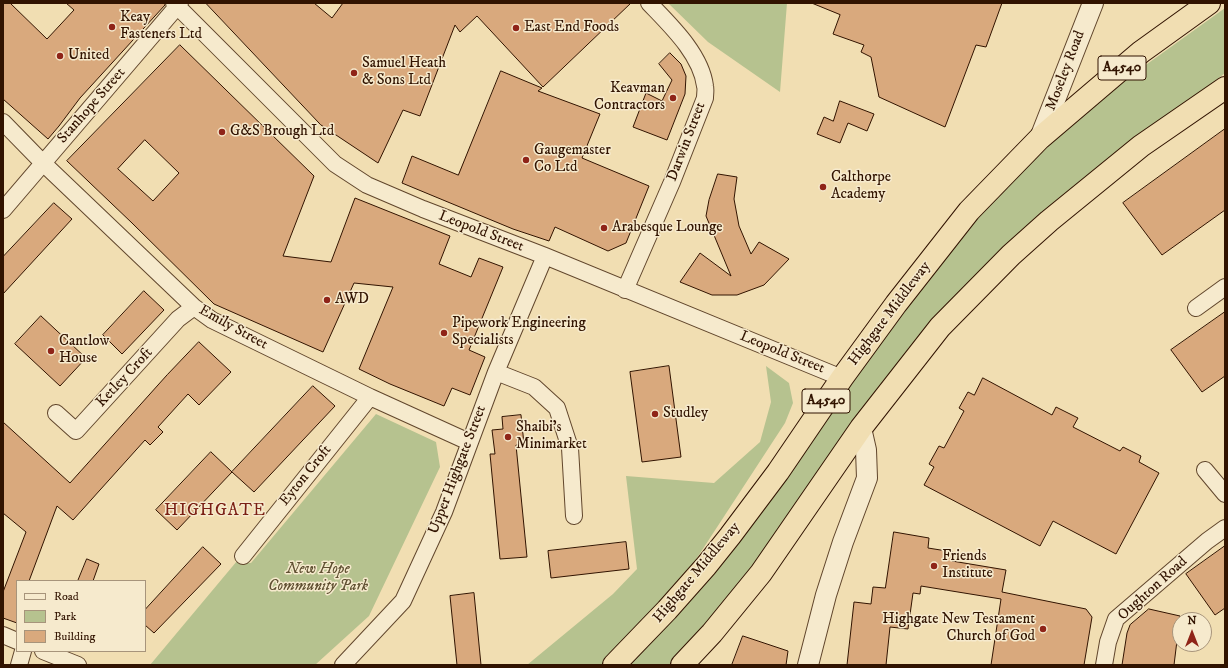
<!DOCTYPE html>
<html>
<head>
<meta charset="utf-8">
<style>
  body { margin:0 }
  #map { position:relative; width:1228px; height:668px; overflow:hidden; background:#f1deb2; font-family:"IM FELL DW Pica",serif }
  canvas { display:block }
  .frame { position:absolute; inset:0; border:4px solid #311300; pointer-events:none }
  .legend { position:absolute; left:16px; top:580px; width:130px; height:72px; box-sizing:border-box; background:#f6eacd; border:1px solid #a7947b; margin:0; padding:5px 7px; list-style:none; font-size:12px; color:#311300 }
  .legend li { display:flex; align-items:center; gap:8px; height:20px }
  .legend b { width:20px; border:1px solid #a7947b }
  .north { position:absolute; left:1172px; top:612px; width:40px; height:40px; box-sizing:border-box; background:#f6eacd; border:1px solid #a7947b; border-radius:50%; rotate:0deg; font-size:11px; font-weight:700; line-height:16px; text-align:center; color:#311300 }
  .north::after { content:''; display:block; margin:auto; width:14px; height:18px; background:#8f2418; clip-path:polygon(50% 0,100% 100%,50% 72%,0 100%) }
</style>
</head>
<body>
<div id="map">
<canvas width="1228" height="668"></canvas>
<div class="frame"></div>
<ul class="legend">
<li><b style="height:5px;background:#f6eacd"></b>Road</li>
<li><b style="height:11px;background:#b6c28f"></b>Park</li>
<li><b style="height:11px;background:#d9a97d"></b>Building</li>
</ul>
<div class="north">N</div>
</div>
<script>
const ctx = document.querySelector('canvas').getContext('2d');
ctx.lineJoin = 'round';
function fillPath(path, color) { ctx.fillStyle = color; ctx.fill(path, 'evenodd'); }
function strokePath(path, color, width, dash) { ctx.strokeStyle = color; ctx.lineWidth = width; ctx.lineCap = dash ? 'butt' : 'round'; ctx.setLineDash(dash || []); ctx.stroke(path); }
function label(font, color, halo, rows, align = 'center') {
  ctx.font = font + ' "IM FELL DW Pica",serif'; ctx.lineWidth = 3; ctx.setLineDash([]); ctx.textBaseline = 'middle'; ctx.strokeStyle = halo; ctx.fillStyle = color; for (const [text, x, y, turn = 0] of rows) {
    ctx.save(); ctx.translate(x, y); ctx.rotate((+turn || 0) * Math.PI / 180); ctx.textAlign = isNaN(turn) ? turn : align; if (halo) ctx.strokeText(text, 0, 0); ctx.fillText(text, 0, 0); ctx.restore();
  }
}
fillPath(new Path2D(`
  M668 3H787L780 92 708 42Z
  M1225 8V73L1173 115 1027 227 735 591 669 665H629L891 326 988 204 1082 114 1129 77Z
  M766 366 789 383 793 403 785 423 693 564 650 617 604 665H527L613 594 637 569 626 476 714 483 760 442 771 402Z
  M376 414 436 442 440 467 369 616 315 665H150L237 561 251 563Z`), '#b6c28f');
const building = new Path2D(`
  M3 3H10L47 39 74 10 66 3H165V5L80 98 59 126 48 139 3 99Z
  M206 3H314L332 18 343 3H631L543 87 477 16 460 32 455 25 420 116 403 110 378 163 321 125Z
  M812 3H1002L986 47 976 45 945 127 879 97 871 57 861 52 864 45 833 34 840 15Z
  M180 45 314 176 283 256 331 262 355 198 450 236 439 264 471 277 479 258 503 267 469 350 485 357 470 395 452 388 444 406 390 384 359 369 393 287 354 283 323 352 214 304 132 223 67 161ZM145 140 179 173 153 201 118 169Z
  M670 53 681 64 686 76 685 94 667 140 633 127 646 93 662 101 672 80 659 64Z
  M501 71 542 88 538 91 600 114 582 158 649 186 626 243 608 251 555 227 549 241 513 229 402 183 412 156 458 175Z
  M840 101 874 114 867 131 848 123 840 143 817 134 824 117 833 121Z
  M1225 129V210L1162 255 1123 203Z
  M718 174 737 177 734 199 739 226 751 254 759 242 789 259 764 285 737 295H712L680 282 700 253 731 276 706 216 709 200Z
  M54 203 72 219 3 294V257Z
  M144 291 164 310 122 354 103 335Z
  M1225 312V376L1202 392 1171 350Z
  M41 316 86 358 60 386 15 344Z
  M199 342 231 372 199 405 188 394 158 427 163 432 150 445 145 440 73 520 57 506 29 581H17V623L3 618V592L26 532 3 513V422L70 483 167 375Z
  M669 366 681 457 642 462 630 372Z
  M983 378 1052 415 1056 407 1078 418 1073 427 1120 451 1123 447 1141 456 1139 462 1159 473 1116 554 1053 521 1040 546 924 485 934 467 929 464 939 446 944 448 964 411 959 408 968 392 974 395Z
  M313 386 335 406 254 492 232 472Z
  M521 415 524 444 516 445 527 557 500 559 490 454H495L492 430 503 429 502 417Z
  M211 452 232 472 177 530 156 510Z
  M894 532 929 538 928 548 953 552 952 561 1006 570 1002 592 1086 609 1092 617 1084 665H991L1001 599 921 586 920 594 913 593 908 629 890 627 886 665H847L854 602 871 604 873 587 885 588Z
  M626 542 629 569 551 578 548 551Z
  M1225 546V608L1215 615 1186 574Z
  M203 547 221 564 154 633 145 625V610Z
  M87 559 99 564 93 581H78Z
  M474 593 481 665H457L450 596Z
  M1149 609 1180 616 1174 665H1122L1127 633 1130 625Z
  M743 636 788 651 786 665H732Z`);
fillPath(building, '#d9a97d');
strokePath(building, '#311300', 1);
const minor = new Path2D(`
  M174 3 335 164 367 185 423 209 545 256 842 378
  M3 122 43 163 194 307 212 320 370 397 469 442
  M3 210 180 3
  M625 290 672 182 705 98C705 94 706 89 705 86 701 54 670 25 649 3
  M1196 308 1225 287
  M496 372 534 387 557 408 570 448 574 516
  M56 413 76 431 178 319 194 307
  M1205 470 1225 494
  M243 556 370 397
  M3 635 17 641
  M43 651 78 665
  M19 665 23 651
  M343 665 403 601 444 512 496 372 545 256
  M1104 665 1108 642 1116 619 1207 541 1225 528`);
const tertiary = new Path2D(`
  M1040 138 1093 3
  M808 665 826 595 843 542 867 478 866 450 861 428`);
const trunk = new Path2D(`
  M614 665 667 610 706 566 730 536 778 472 842 378 896 304 969 211 1040 138 1141 52 1209 3
  M682 665 712 633 761 573 861 428 940 327 1011 255 1049 221 1141 146 1225 88`);
strokePath(minor, '#61462c', 18);
strokePath(tertiary, '#61462c', 22);
strokePath(trunk, '#311300', 24);
strokePath(minor, '#f6eacd', 16);
strokePath(tertiary, '#f6eacd', 20);
strokePath(trunk, '#f1deb2', 22);
for (const [x, y, r, color] of [
  [112,27,4,"#8f2418"],
  [516,28,4,"#8f2418"],
  [60,56,4,"#8f2418"],
  [354,73,4,"#8f2418"],
  [673,98,4,"#8f2418"],
  [222,132,4,"#8f2418"],
  [526,160,4,"#8f2418"],
  [823,187,4,"#8f2418"],
  [604,228,4,"#8f2418"],
  [327,300,4,"#8f2418"],
  [444,333,4,"#8f2418"],
  [51,351,4,"#8f2418"],
  [655,414,4,"#8f2418"],
  [508,437,4,"#8f2418"],
  [934,566,4,"#8f2418"],
  [1043,629,4,"#8f2418"]
]) { const dot = new Path2D(); dot.arc(x, y, r, 0, 2 * Math.PI); ctx.fillStyle = color; ctx.fill(dot); strokePath(dot, '#f6eacd', 1.5); }
for (const [x, y, w] of [
  [1122,68,48],
  [826,401,48]
]) { const box = new Path2D(); box.roundRect(x - w / 2, y - 12, w, 24, 3); ctx.fillStyle = '#f6eacd'; ctx.fill(box); strokePath(box, '#311300', 1); }
label('bold 14px', '#311300', null, [
  ["A4540",1122,68],
  ["A4540",826,401]
]);
label('15px', '#311300', '#f6eacd', [
  ["Keay",120,18],
  ["Fasteners Ltd",120,35],
  ["East End Foods",524,28],
  ["United",68,56],
  ["Samuel Heath",362,64],
  ["& Sons Ltd",362,81],
  ["Keavman",665,89,"right"],
  ["Contractors",665,106,"right"],
  ["G&S Brough Ltd",230,132],
  ["Gaugemaster",534,151],
  ["Co Ltd",534,168],
  ["Calthorpe",831,178],
  ["Academy",831,195],
  ["Arabesque Lounge",612,228],
  ["AWD",335,300],
  ["Pipework Engineering",452,324],
  ["Specialists",452,341],
  ["Cantlow",59,342],
  ["House",59,359],
  ["Studley",663,414],
  ["Shaibi's",516,428],
  ["Minimarket",516,445],
  ["Friends",942,557],
  ["Institute",942,574],
  ["Highgate New Testament",1035,620,"right"],
  ["Church of God",1035,637,"right"]
], 'left');
label('15px', '#311300', '#f6eacd', [
  ["Moseley Road",1066,71,-69],
  ["Stanhope Street",92,106,-49],
  ["Darwin Street",687,142,-69],
  ["Leopold Street",481,232,21],
  ["Highgate Middleway",890,314,-53],
  ["Emily Street",233,328,29],
  ["Leopold Street",782,353,22],
  ["Ketley Croft",125,378,-47],
  ["Upper Highgate Street",458,470,-69],
  ["Eyton Croft",306,476,-51],
  ["Highgate Middleway",697,573,-50],
  ["Oughton Road",1153,589,-42]
]);
label('italic 15px', '#605032', '#f6eacd', [
  ["New Hope",318,570],
  ["Community Park",318,587]
]);
ctx.letterSpacing = '1px';
label('17px', '#7a1f14', '#f6eacd', [
  ["HIGHGATE",215,511]
]);
ctx.letterSpacing = '0px';
</script>
</body>
</html>
